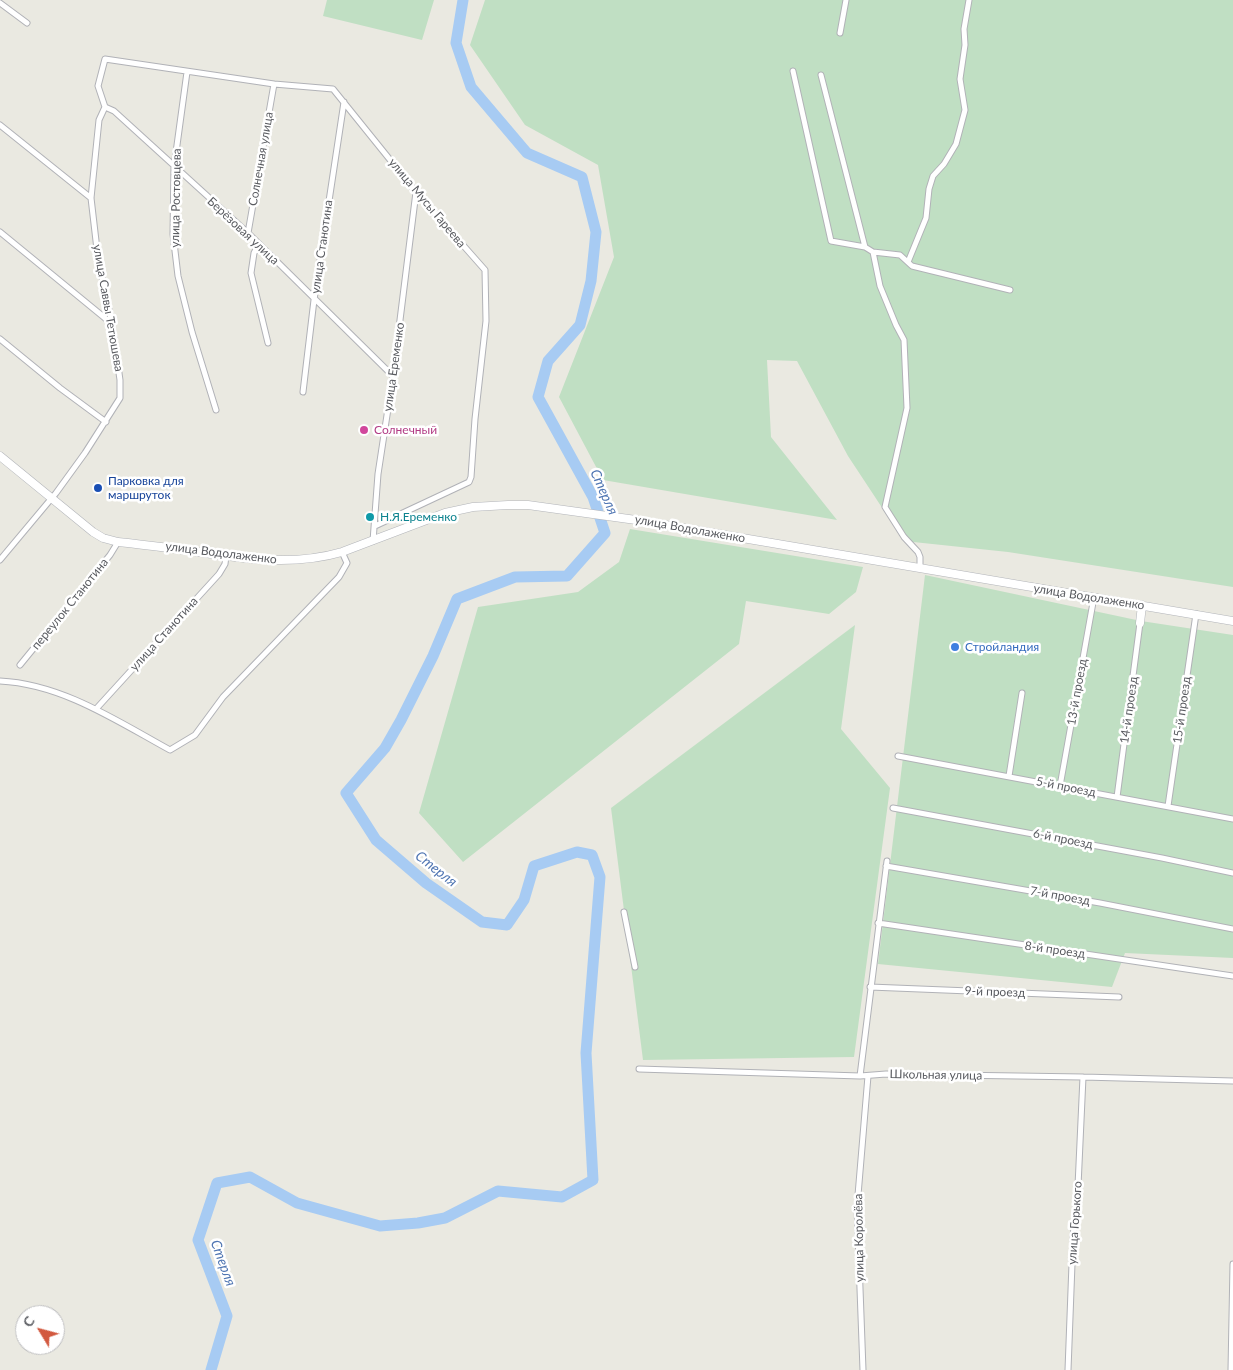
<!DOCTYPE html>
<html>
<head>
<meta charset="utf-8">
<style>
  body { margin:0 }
  #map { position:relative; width:1233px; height:1370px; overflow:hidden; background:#eae9e1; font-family:Lato,sans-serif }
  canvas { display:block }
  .north { position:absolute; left:15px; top:1305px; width:50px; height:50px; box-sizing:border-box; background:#fff; border:1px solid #bdbdbf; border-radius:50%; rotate:307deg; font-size:14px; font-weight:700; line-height:20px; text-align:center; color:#595b60 }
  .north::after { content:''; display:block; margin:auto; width:18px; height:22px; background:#d2593f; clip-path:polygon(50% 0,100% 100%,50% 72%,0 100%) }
</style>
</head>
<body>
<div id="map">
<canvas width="1233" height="1370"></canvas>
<div class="north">С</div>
</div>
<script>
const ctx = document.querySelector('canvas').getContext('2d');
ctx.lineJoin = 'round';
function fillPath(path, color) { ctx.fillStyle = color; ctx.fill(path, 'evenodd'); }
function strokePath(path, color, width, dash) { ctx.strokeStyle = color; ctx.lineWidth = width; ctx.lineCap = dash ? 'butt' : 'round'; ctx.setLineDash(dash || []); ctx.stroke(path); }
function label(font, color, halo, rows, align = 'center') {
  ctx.font = font + ' Lato,sans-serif'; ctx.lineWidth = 5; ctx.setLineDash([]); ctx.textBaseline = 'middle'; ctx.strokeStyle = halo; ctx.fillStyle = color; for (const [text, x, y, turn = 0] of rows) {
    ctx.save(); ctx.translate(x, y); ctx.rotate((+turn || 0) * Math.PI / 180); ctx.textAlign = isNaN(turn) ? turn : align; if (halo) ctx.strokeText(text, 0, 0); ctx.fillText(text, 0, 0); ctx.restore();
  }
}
fillPath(new Path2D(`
  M327 0H434L422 40 323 16Z
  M485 0H1233V587L1008 552 904 541 848 456 797 361 767 360 771 437 837 520 603 480 559 397 614 257 598 165 525 125 470 45Z
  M630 529 863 567 856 592 829 614 746 601 739 644 463 862 419 813 478 607 578 592 619 562Z
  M925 575 1141 621 1233 635V958L1125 953 1112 987 878 964Z
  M855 625 841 729 890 788 854 1057 643 1060 611 808Z`), '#c0dfc3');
strokePath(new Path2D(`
  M211 1370 227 1316 198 1240 217 1183 250 1177 297 1203 380 1226 418 1223 445 1218 498 1191 562 1197 593 1180 586 1053 600 877 592 855 577 852 534 866 524 900 507 925 482 922 426 883 376 840 346 793 385 748 401 720 433 656 457 599 515 577 567 576 605 533 593 497 538 397 548 361 580 325 591 281 596 232 582 177 527 153 471 87 456 43 463 0`), '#a7cbf3', 11);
const minor = new Path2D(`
  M0 3 27 23
  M840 33 846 0
  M793 71 831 241 865 247
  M187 72 174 167 173 234 178 276 192 332 216 410
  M821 75 865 247 873 252 900 255 912 266 1010 290
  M105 107 98 86 105 59 274 84 333 89 416 192 485 270 486 321 475 419 471 477 469 482 375 526
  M105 107 114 111 248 233 393 376
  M0 125 91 198
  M0 232 111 323
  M248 233 274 84
  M259 244 254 253 251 273 268 343
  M873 252 880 286 896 325 904 340 907 408 885 507 904 537 918 552 920 557V568
  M908 262 926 218 929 189 933 176 944 164 956 144 965 110 960 79 965 45 964 29 969 0
  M0 339 60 388 106 422
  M303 392 314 300 344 102
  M373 541 378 474 393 376 416 192
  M0 560 56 493 85 453 120 398V380L112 324 98 258 91 198 99 120 105 107
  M20 665 110 555 118 542
  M0 681C62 684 117 721 170 750L195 735 223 697 339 577 347 563 342 552
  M96 709 219 574 225 564 226 556
  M898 756 1233 819
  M1009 776 1022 693
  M1060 786 1094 597
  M1117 797 1140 623
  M1168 806 1196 614
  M893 808 1162 858 1233 873
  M886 866 1100 903 1233 929
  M624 912 635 967
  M878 923 1233 976
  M870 987 1119 997
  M639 1069 860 1076 886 1074 1083 1077 1233 1081
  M860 1076 887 861
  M863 1370 857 1207 868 1076
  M1068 1370 1073 1237 1078 1186 1083 1077
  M1231 1370 1233 1264`);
const secondary = new Path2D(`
  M0 456 93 532 103 538 118 542C145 545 171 548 198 552 246 559 294 566 342 552L445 513 473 507 508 505H528L636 520 1233 621
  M1140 623 1142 605`);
strokePath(minor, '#b1b2b7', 7);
strokePath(secondary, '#b2b4b9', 9);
strokePath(minor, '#fff', 5);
strokePath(secondary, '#fff', 8);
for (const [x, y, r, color] of [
  [364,430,5,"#d1479c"],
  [98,488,5,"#1a4fb4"],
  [370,517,5,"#0f9aa8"],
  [955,647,5,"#3f7fe0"]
]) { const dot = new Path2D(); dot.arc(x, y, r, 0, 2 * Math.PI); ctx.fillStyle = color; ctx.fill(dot); strokePath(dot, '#fff', 2); }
label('12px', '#595b60', '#fff', [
  ["Солнечная улица",261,159,-80],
  ["улица Ростовцева",176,198,-89],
  ["улица Мусы Гареева",427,203,50],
  ["Берёзовая улица",243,231,43],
  ["улица Станотина",322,247,-82],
  ["улица Саввы Тетюшева",108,308,80],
  ["улица Еременко",394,367,-82],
  ["улица Водолаженко",690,529,10],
  ["улица Водолаженко",221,553,7],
  ["улица Водолаженко",1089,597,9],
  ["переулок Станотина",70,604,-51],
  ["улица Станотина",164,634,-48],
  ["13-й проезд",1077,692,-80],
  ["14-й проезд",1129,710,-82],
  ["15-й проезд",1182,710,-82],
  ["5-й проезд",1066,787,11],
  ["6-й проезд",1063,839,11],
  ["7-й проезд",1060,896,10],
  ["8-й проезд",1055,950,8],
  ["9-й проезд",995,992,2],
  ["Школьная улица",936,1075,1],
  ["улица Горького",1075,1223,-86],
  ["улица Королёва",859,1238,-91]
]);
label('12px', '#b23c85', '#fff', [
  ["Солнечный",374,430]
], 'left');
label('12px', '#164399', '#fff', [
  ["Парковка для",108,481],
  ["маршруток",108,495]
], 'left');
label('12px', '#0d838f', '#fff', [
  ["Н.Я.Еременко",380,517]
], 'left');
label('12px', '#366cbe', '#fff', [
  ["Стройландия",965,647]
], 'left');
label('italic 14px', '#4f75b2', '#fff', [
  ["Стерля",604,492,66],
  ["Стерля",436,869,38],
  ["Стерля",223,1263,70]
]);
</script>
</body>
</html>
